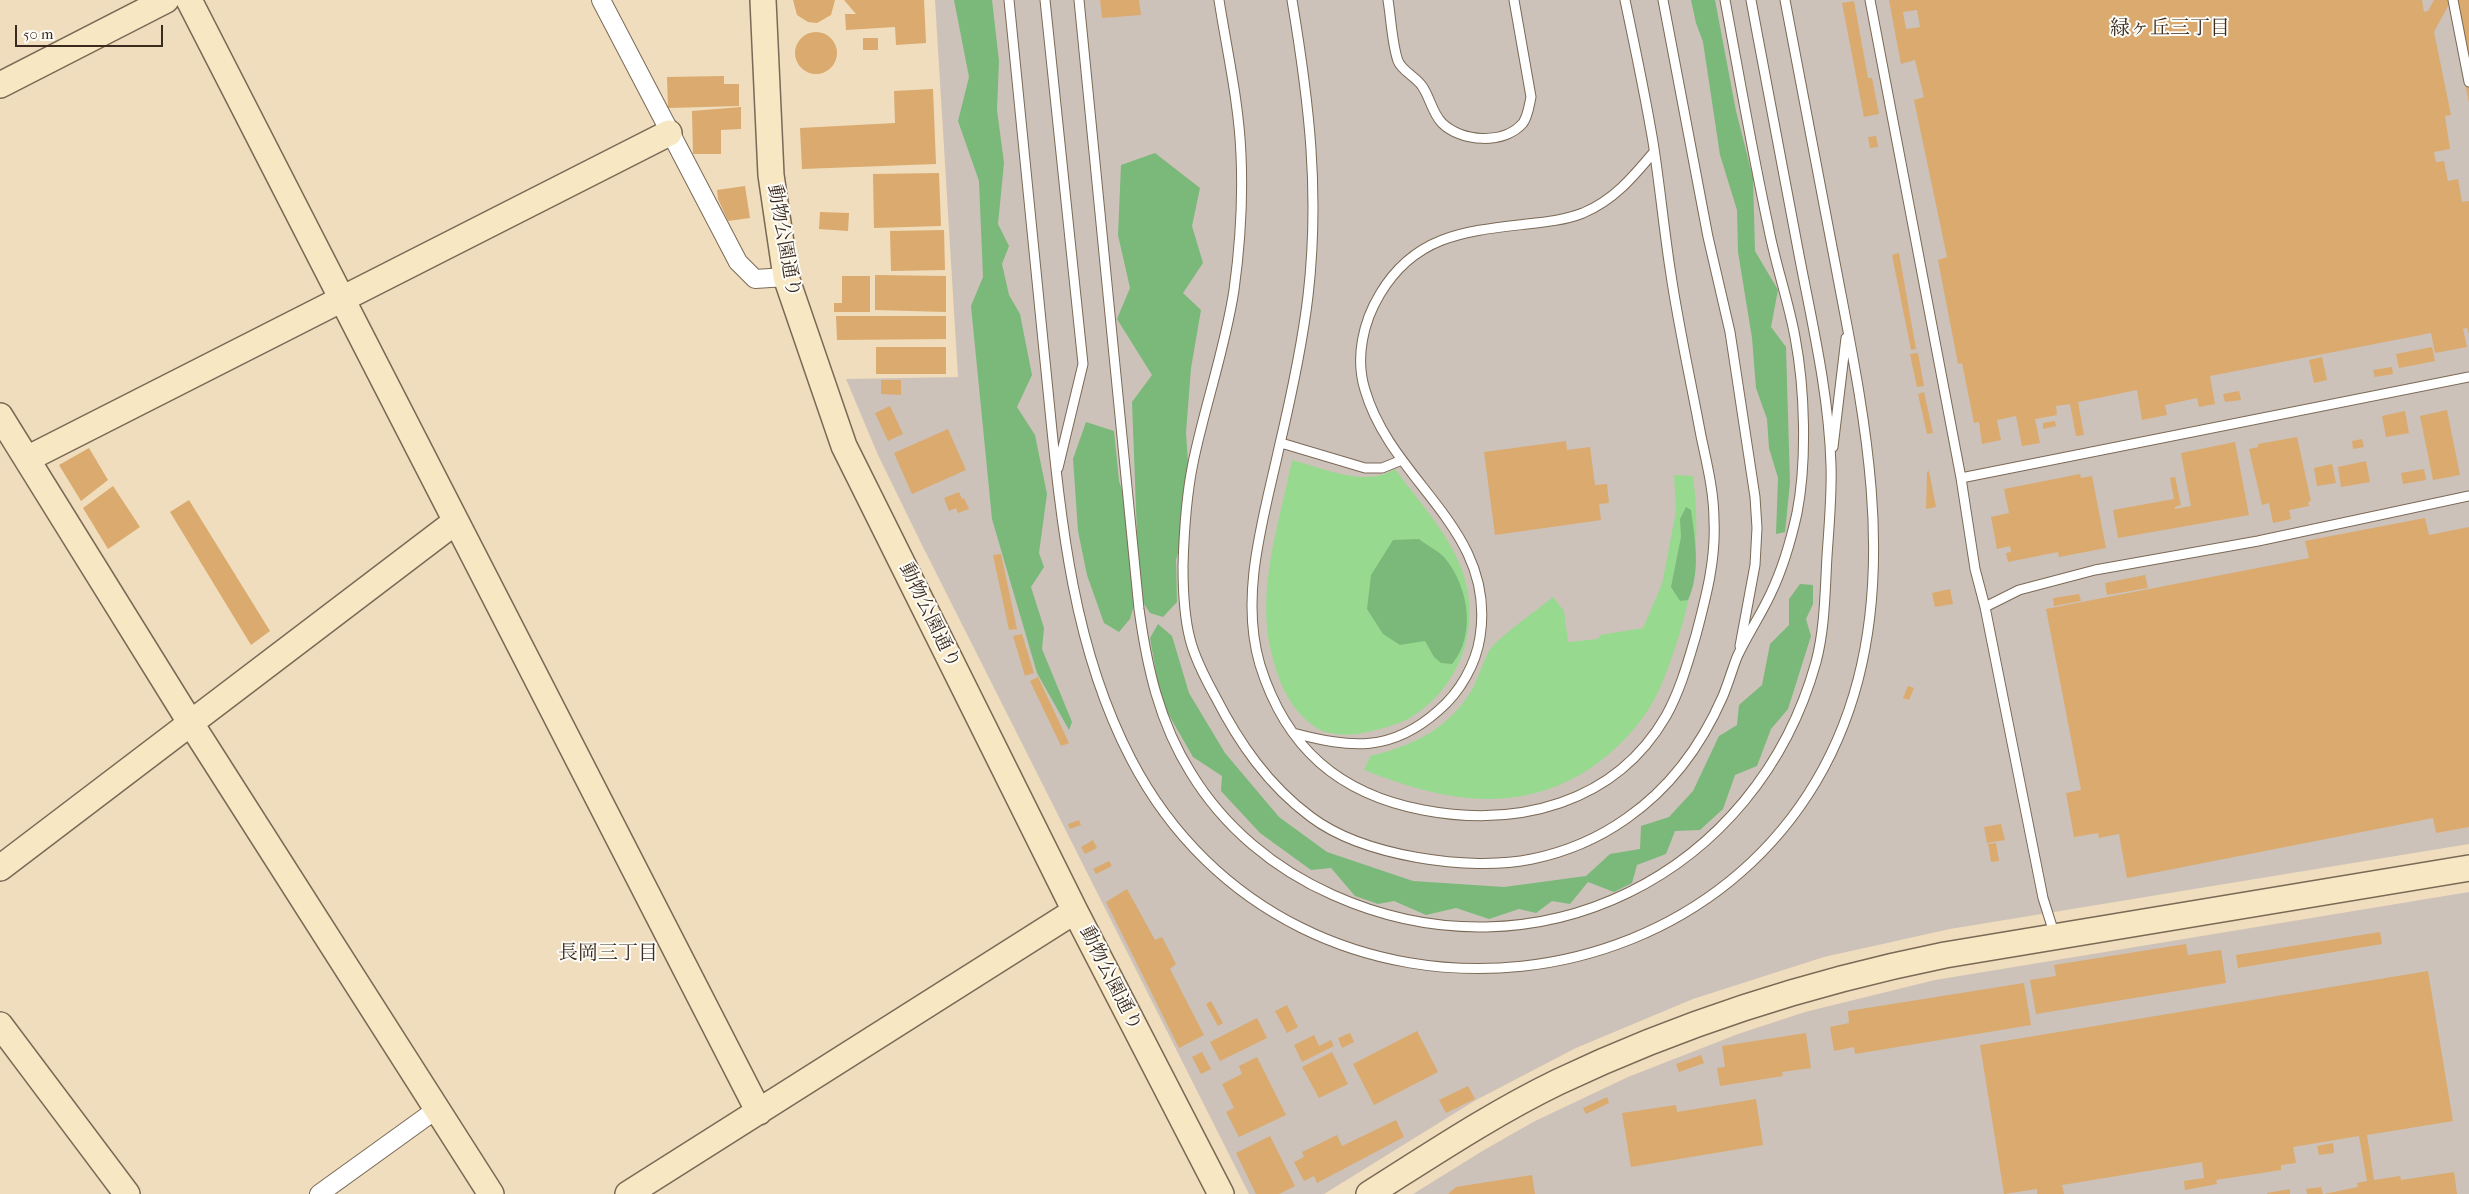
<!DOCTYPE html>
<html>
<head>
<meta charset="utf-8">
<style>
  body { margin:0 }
  #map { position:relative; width:2469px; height:1194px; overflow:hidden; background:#f0ddbd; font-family:"IM FELL French Canon",serif }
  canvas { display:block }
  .scale { position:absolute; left:15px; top:25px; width:148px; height:22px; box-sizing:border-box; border:2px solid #3b2a1e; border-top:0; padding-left:6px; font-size:15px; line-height:18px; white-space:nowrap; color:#3b2a1e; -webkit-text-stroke:4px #fdfcf7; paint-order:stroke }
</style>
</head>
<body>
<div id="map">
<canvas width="2469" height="1194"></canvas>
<div class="scale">50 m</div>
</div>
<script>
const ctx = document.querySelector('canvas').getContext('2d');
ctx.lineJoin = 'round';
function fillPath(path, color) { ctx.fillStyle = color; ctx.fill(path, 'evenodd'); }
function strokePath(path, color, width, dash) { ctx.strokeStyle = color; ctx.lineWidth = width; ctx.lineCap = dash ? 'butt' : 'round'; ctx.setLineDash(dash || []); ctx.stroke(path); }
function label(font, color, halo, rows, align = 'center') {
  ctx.font = font + ' "IM FELL French Canon","Noto Serif JP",serif'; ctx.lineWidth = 4; ctx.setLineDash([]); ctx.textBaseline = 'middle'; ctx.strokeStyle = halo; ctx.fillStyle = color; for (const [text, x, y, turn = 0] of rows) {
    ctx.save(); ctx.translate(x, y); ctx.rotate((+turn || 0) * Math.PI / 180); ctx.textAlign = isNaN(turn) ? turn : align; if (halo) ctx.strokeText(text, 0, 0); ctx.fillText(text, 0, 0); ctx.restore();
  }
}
fillPath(new Path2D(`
  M935 0H2469V844L1950 929 1824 957 1693 999 1576 1048 1476 1100 1324 1194H1249L920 541 878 455 846 379 958 377Z
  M2469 892V1194H1413L1484 1150 1535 1121 1628 1077 1738 1034 1805 1012 1935 980Z`), '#cdc2b9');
fillPath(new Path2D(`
  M1292 460C1323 468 1365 488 1395 469 1421 505 1459 544 1467 588 1477 636 1457 686 1416 714 1402 724 1384 728 1367 732 1353 736 1327 736 1315 727 1289 709 1278 681 1271 651 1256 588 1280 521 1292 460Z
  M1674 475 1693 476C1701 537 1695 589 1675 648 1668 668 1661 689 1650 707 1633 734 1610 756 1583 773 1510 816 1438 799 1364 770L1370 756C1414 746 1452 727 1474 686 1478 678 1487 652 1491 648 1505 632 1536 611 1553 597L1564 611 1568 642 1598 639 1600 635 1643 628 1662 584 1676 511Z`), '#98d990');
fillPath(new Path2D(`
  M954 0H992L999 61 997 110 1004 163 998 224 1009 246 1002 264 1009 295 1020 314 1032 375 1017 407 1035 435 1047 494 1039 553 1044 567 1031 587 1044 628 1042 649 1072 722 1069 730 1037 673 992 519 971 306 983 277 979 181 958 121 969 77Z
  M1691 0H1715L1736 111 1753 178 1755 251 1778 290 1771 327 1786 347 1790 483 1785 532 1776 534 1778 478 1769 448 1767 419 1756 388 1752 338 1738 252 1737 210 1720 155 1703 42 1696 23Z
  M1155 153 1200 188 1192 226 1203 263 1183 293 1201 310 1191 368 1186 433 1191 505 1176 560 1177 602 1163 617 1150 613 1142 601 1135 602 1130 619 1119 632 1104 623 1087 575 1078 531 1073 459 1086 422 1114 431 1119 481 1137 534 1132 402 1152 375 1117 319 1130 288 1118 235 1121 165Z
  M1686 507 1691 510C1695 540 1701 572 1688 600L1680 601 1671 587 1681 537 1680 519Z
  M1419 539C1426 545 1437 550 1444 557 1468 585 1477 634 1452 664L1441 663 1434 657 1425 641 1400 645 1383 634 1367 609 1371 575 1393 540Z
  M1800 584 1813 585V604L1806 619 1811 636 1800 671 1788 709 1771 729 1757 766 1735 775 1723 809 1700 830 1675 831 1666 854 1637 865 1632 883 1614 892 1588 882 1570 904 1552 901 1536 913 1519 909 1489 919 1456 908 1426 915 1394 901 1378 904 1355 896 1331 868 1311 870 1260 833 1221 791 1222 776 1193 757 1161 701 1150 638 1158 624 1172 636 1189 693 1225 753 1279 817 1327 852 1413 881 1504 887 1586 876 1610 854 1640 849 1641 826 1669 817 1693 791 1719 736 1737 725 1739 705 1762 685 1770 644 1789 625V599Z`), '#7ab97a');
fillPath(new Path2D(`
  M793 0H835L831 15 817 23 808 22 797 15Z
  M844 0H924L926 43 896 45 895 27 846 30 845 14H856Z
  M1100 0H1139L1141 15 1102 18Z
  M1889 0H2422L2424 12 2428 11 2434 0H2469V103L2449 4 2434 32 2451 115 2445 116 2450 149 2434 152 2436 162 2444 161 2448 181 2458 179 2462 202 2469 201V334L2467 328 2463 329 2467 347 2435 353 2431 333 2210 376 2215 404 2199 407 2197 398 2165 405 2167 415 2142 420 2137 390 2078 402 2084 435 2076 436 2070 404 2056 406 2057 415 2035 419 2040 443 2022 446 2016 416 1997 420 2001 440 1982 444 1979 422 1974 423 1962 363 1958 364 1938 260 1947 257 1914 100 1924 97 1915 60 1901 64ZM1917 10 1920 27 1906 29 1903 12Z
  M1854 1 1868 78H1872L1879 114 1864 117 1842 3Z
  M795 53a21 21 0 1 1 42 0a21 21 0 1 1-42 0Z
  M863 38H878V50H863Z
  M724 76V84H739V106L668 108 667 77Z
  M933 89 936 164 802 169 800 128 895 123 894 91Z
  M741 107V129L721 130V154H693L692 111Z
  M1876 136 1878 147 1870 148 1868 137Z
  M939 173 941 226 874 228 873 174Z
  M745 186 750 218 728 221 718 199 717 190Z
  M820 212 849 213 848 231 819 229Z
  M944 230 945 270 891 271 890 231Z
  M1899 253 1916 349 1911 350 1892 255Z
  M875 275 946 276V312L875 310Z
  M842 276H870V312H834V303H842Z
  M836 316H946V339L837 340Z
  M876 347H946V374H876Z
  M2432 347 2435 361 2399 368 2396 354Z
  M1918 353 1924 386 1917 387 1910 354Z
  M2322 357 2327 380 2314 383 2309 360Z
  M2392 367 2393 374 2375 377 2373 370Z
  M881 380H901V395L881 394Z
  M2239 391 2241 400 2225 402 2223 394Z
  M1924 392 1933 433 1927 434 1918 394Z
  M890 406 903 434 888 441 875 413Z
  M2447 410 2460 475 2433 480 2420 416Z
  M2405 411 2409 433 2386 437 2382 416Z
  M2055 421 2056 426 2043 429V423Z
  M948 429 966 470 912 494 894 453Z
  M2297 437 2311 501 2308 502 2309 506 2289 510 2291 519 2273 523 2269 503 2262 505 2249 449 2258 447V444Z
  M2362 439 2364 447 2353 449 2352 441Z
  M1566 441 1567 450 1590 447 1595 485 1607 484 1609 503 1599 504 1601 520 1495 535 1484 452Z
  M2235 442 2249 515 2118 538 2113 510 2174 499 2170 478 2175 477 2181 505 2175 507V509L2191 506 2181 453Z
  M89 448 108 480 81 501 59 465Z
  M2366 461 2370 482 2341 487 2338 467Z
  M2332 464 2336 483 2317 486 2314 468Z
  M2424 469 2426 480 2403 484 2401 473Z
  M1929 471 1936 507 1926 509 1927 472Z
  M2080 474 2081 478 2092 476 2106 548 2059 557 2058 552 2008 562 2006 553 2011 552 2010 546 1997 549 1991 517 2009 513 2004 489Z
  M113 486 140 527 108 549 83 508Z
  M959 492 962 499 964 498 969 509 958 513 956 508 949 511 944 498Z
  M189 500 270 631 251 645 170 512Z
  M2425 518 2429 535 2469 527V827L2436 833 2433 818 2127 878 2119 834 2099 838 2098 833 2074 837 2066 793 2081 790 2046 609 2309 558 2305 541Z
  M1001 554 1017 629 1009 630 993 555Z
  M2145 575 2148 588 2107 595 2105 583Z
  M1950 589 1953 604 1935 607 1932 593Z
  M2079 594 2081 601 2054 606 2053 598Z
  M1022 634 1034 673 1025 676 1013 636Z
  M1038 677 1069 743 1061 746 1030 681Z
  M1908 686 1914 688 1909 700 1903 698Z
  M1079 820 1081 825 1070 829 1068 824Z
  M2001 824 2005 840 1987 843 1984 827Z
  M1093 840 1097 848 1085 854 1081 847Z
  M1996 843 1999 861 1991 862 1988 844Z
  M1109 861 1112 866 1096 874 1093 869Z
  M1127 889 1155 940 1162 937 1176 964 1170 969 1204 1035 1179 1048 1106 902Z
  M2380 932 2382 944 2238 968 2236 955Z
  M2186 944 2188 955 2221 950 2226 983 2036 1014 2030 980 2056 976 2054 965Z
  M2428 971 2453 1121 2367 1135 2374 1180 2400 1176 2401 1180 2454 1172 2457 1194H2324L2358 1187 2357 1183 2367 1181 2359 1136 2293 1147 2296 1163 2281 1165V1170L2216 1180 2217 1184 2185 1190 2184 1181 2204 1178 2202 1162 2062 1185 2064 1194H2037V1189L2004 1194 1980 1045Z
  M2024 983 2031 1025 1855 1054 1854 1047 1834 1051 1830 1027 1849 1023 1848 1011Z
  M1211 1001 1223 1023 1218 1026 1206 1004Z
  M1287 1005 1298 1027 1287 1033 1275 1011Z
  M1257 1018 1267 1038 1220 1061 1210 1042Z
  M1417 1031 1438 1072 1374 1105 1353 1064Z
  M1350 1033 1354 1042 1342 1048 1338 1038Z
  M1806 1033 1811 1068 1782 1072 1783 1076 1720 1086 1717 1068 1725 1067 1722 1046Z
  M1314 1035 1319 1046 1331 1040 1334 1046 1302 1062 1294 1045Z
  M1202 1052 1211 1069 1201 1074 1192 1057Z
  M1332 1052 1348 1084 1319 1098 1302 1067Z
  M1701 1055 1704 1063 1679 1072 1676 1064Z
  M1257 1057 1286 1115 1239 1137 1226 1112 1234 1108 1222 1084 1242 1074 1239 1066Z
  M1468 1086 1475 1099 1446 1113 1439 1100Z
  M1607 1097 1609 1103 1586 1114 1583 1108Z
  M1756 1099 1763 1145 1631 1167 1622 1113 1676 1105 1677 1112Z
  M1396 1120 1404 1137 1317 1183 1314 1176 1304 1181 1294 1162 1304 1157 1302 1152 1337 1135 1342 1146Z
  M1270 1136 1295 1186 1279 1194H1256L1236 1153Z
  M2333 1143 2334 1153 2319 1155 2317 1146Z
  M1532 1175 1535 1194H1448L1456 1187Z
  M2321 1187 2323 1194H2307L2306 1189Z
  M2290 1189V1194H2267V1193Z`), '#daaa6e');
const lane = new Path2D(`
  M1009 0C1021 120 1033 240 1045 361 1059 496 1067 636 1131 759 1294 1073 1768 1024 1858 680 1893 546 1862 405 1837 273 1820 182 1802 91 1785 0
  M1045 0 1083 364 1058 468
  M1079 0 1139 609C1147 667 1159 722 1191 773 1224 827 1274 869 1333 895 1536 986 1757 875 1816 662 1825 628 1825 591 1827 556 1829 526 1832 495 1831 465 1829 396 1813 327 1800 260 1784 174 1767 87 1751 0
  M1219 0C1227 51 1239 103 1241 155 1243 199 1240 246 1234 290 1225 349 1205 405 1193 463 1186 497 1184 531 1183 566 1183 590 1184 616 1190 639 1195 659 1205 678 1215 696 1239 743 1268 785 1311 817 1363 856 1469 872 1532 859 1566 852 1599 838 1627 818 1670 788 1702 744 1723 696 1728 684 1732 670 1737 657 1747 635 1761 615 1771 593 1783 568 1791 540 1797 513 1807 462 1805 389 1795 337 1788 299 1775 263 1768 225 1752 151 1739 75 1725 0
  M1292 0C1309 102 1320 192 1308 296 1302 347 1291 397 1279 448 1264 517 1239 595 1260 665 1286 748 1339 794 1423 810 1517 828 1615 804 1666 716 1680 691 1688 662 1696 635 1706 597 1716 560 1714 521 1714 492 1707 464 1701 436 1691 382 1679 329 1671 275 1664 231 1660 186 1653 142 1645 94 1635 47 1625 0
  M1388 0C1391 18 1392 44 1398 61 1402 71 1416 77 1422 86 1430 97 1432 113 1442 123 1461 142 1504 145 1523 123 1528 116 1529 106 1531 97L1514 0
  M1663 0 1708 237 1730 332 1755 497 1757 528 1755 565 1740 646
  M1870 0 1961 478 1975 569 1985 607 2043 898 2055 936
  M2453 0 2469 82
  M1281 443 1365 468H1382L1402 460
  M1833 447 1846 338
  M1961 478 2469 377
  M1985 607 2019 590 2095 570 2258 541 2469 496
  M1293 733C1351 748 1391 753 1439 710 1460 692 1476 664 1480 637 1497 529 1392 483 1365 390 1355 358 1363 322 1380 294 1415 235 1466 231 1527 224 1546 222 1565 220 1583 213 1614 200 1633 177 1654 152`);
const street = new Path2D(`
  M601 0 738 262 755 279 786 277
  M319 1194 437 1109`);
const secondary = new Path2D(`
  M189 0C378 371 570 740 759 1112
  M763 0 771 175 786 277 844 446 1075 911 1221 1194
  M0 85 166 0
  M0 416 190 722 491 1194
  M27 459 669 133
  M0 868 455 522
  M0 1025 127 1194
  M628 1194 1075 911
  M1369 1194C1431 1155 1492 1114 1558 1082 1682 1023 1811 982 1945 955L2469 868`);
strokePath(lane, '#7a6956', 11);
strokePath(street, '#7a6956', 20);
strokePath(secondary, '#7a6956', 28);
strokePath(lane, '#fff', 9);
strokePath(street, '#fff', 18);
strokePath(secondary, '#f7e8c3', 25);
label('19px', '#3b2a1e', '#fdfcf7', [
  ["動物公園通り",783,241,80],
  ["動物公園通り",929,616,64],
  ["動物公園通り",1110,979,63]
]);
label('20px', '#3b2a1e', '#fdfcf7', [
  ["緑ヶ丘三丁目",2170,29],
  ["長岡三丁目",608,954]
]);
</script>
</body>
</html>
